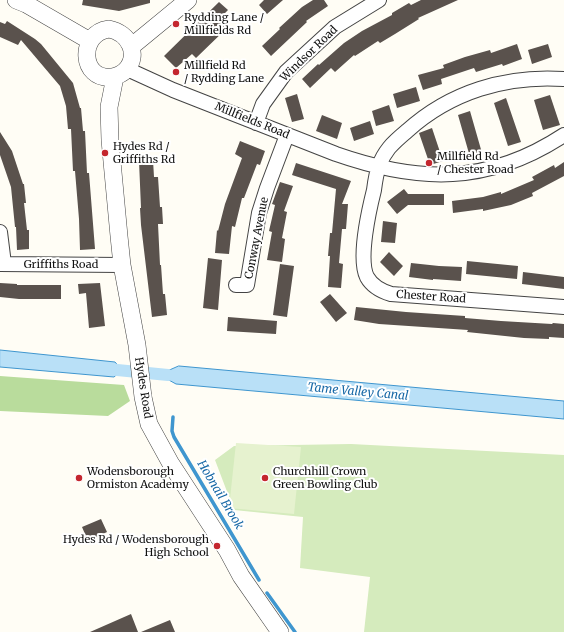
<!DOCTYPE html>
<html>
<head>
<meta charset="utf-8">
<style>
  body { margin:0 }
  canvas { display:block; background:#fffdf5 }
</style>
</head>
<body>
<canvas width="564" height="632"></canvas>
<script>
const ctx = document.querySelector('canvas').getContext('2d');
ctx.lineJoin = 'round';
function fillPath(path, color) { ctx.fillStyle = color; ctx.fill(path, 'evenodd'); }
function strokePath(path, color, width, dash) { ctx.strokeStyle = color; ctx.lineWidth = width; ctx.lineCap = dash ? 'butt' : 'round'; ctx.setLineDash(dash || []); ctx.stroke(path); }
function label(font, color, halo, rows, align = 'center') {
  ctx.font = font + ' Merriweather,serif'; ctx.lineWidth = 4; ctx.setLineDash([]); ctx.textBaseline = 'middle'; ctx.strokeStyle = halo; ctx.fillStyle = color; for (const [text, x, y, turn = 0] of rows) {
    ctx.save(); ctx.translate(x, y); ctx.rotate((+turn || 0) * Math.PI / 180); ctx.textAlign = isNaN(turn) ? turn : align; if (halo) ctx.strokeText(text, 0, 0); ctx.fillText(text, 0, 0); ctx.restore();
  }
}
fillPath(new Path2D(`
  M351 444 564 455V632H364L370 577 300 568 303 517 234 510 215 460 234 446Z`), '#d5ebbd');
fillPath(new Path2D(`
  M0 376 124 385 130 401 108 416 0 411Z`), '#b9dc9c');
fillPath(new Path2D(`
  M236 443 301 447 294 514 229 508Z`), '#e6f2cf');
const water = new Path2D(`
  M0 350 115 362 122 370 114 377 0 367Z
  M179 366 564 401V419L176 384 167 379 157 377 151 374 157 370H169Z`);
fillPath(water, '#b9e0f7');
strokePath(water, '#3f96cf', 1);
strokePath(new Path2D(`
  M173 417 172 431 174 437 259 580
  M267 593 295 632`), '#3f96cf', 3.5);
strokePath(new Path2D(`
  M107 369 168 375`), '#b9e0f7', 12);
fillPath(new Path2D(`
  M83 0H150V3L119 11 82 5Z
  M264 0H283L267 14 259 5Z
  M313 0H324L328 6 306 21 307 22 271 56 262 46 280 29 279 28 302 7Z
  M421 0H458L418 18 419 19 395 34 380 43 378 41 355 56 354 55 335 72 331 68 310 88 302 79 318 64 319 65 344 43 362 31 392 15V13L409 3 411 5Z
  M219 2 228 10 219 19 227 28 196 58 192 54 176 68 164 56Z
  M7 21 35 39 41 44 73 83 80 108H81L83 131H85L87 173H89L95 249 80 250 79 219 75 171H73L71 129H68L66 106 60 86 21 40 18 45 0 37V22L5 24Z
  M517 44 522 59 503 66 502 64 476 72 474 68 441 79 442 84 423 90 418 75 444 68 443 65 465 57 490 50 491 53Z
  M548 44 552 57 532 64 528 50Z
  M416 87 420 101 397 108 393 94Z
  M297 94 304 119 292 122 285 98Z
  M550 95 560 125 543 130 534 100Z
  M506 98 521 142 508 146 494 103Z
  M389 105 394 121 376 126 372 111Z
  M470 111 482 153 470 157 458 115Z
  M322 115 342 123 337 139 316 131Z
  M370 121 374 134 354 141 350 128Z
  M432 128 443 161 430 165 419 133Z
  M0 132 12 151 23 184H24L26 203H24L27 230H29V249L17 250 16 227H15L11 187 0 155Z
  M240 141 265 151 260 165 257 164 244 198H242L235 227 232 226 229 254 215 253 217 230 218 231 225 204 242 158 235 154Z
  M153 160 154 177H158L160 207H162L163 224H158L160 265H161L163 294H165L167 315 152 317 141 225 140 208H141L139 161Z
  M564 162V176L532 193 533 196 511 205 483 211V209L453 213 452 201 483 197 501 192V194L534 180 532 177 554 165 555 168Z
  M296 163 351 181 342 204H348L346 229H342L339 263 343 264 341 288 328 287 330 256H328L330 233H332L336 189 292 175Z
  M280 182 293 186 284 211 287 212 282 238 285 239 282 262 267 260 272 232 269 231 275 205 272 204Z
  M404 189 408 194H444V205H408L397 214 387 202Z
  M383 221 397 223 395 243 381 242Z
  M389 252 403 266 394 276 380 262Z
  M208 258 222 260 218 310 203 308Z
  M467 261 518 266 517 279 466 274Z
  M411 263 439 266 462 267 461 281 433 279V280L409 277Z
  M280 264 294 266 287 317 273 315Z
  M523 272 564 277V289L522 284Z
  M0 283 17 284V285H61V299H19L0 297Z
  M100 283 105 326 89 328 86 293 79 294 78 284Z
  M330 294 347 313 336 322 320 302Z
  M356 307 406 312 465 316V318L501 321 552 324 553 323 564 324V338L549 337V339L524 338 467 332 468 330 379 324 354 320Z
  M228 317 277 321 276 334 227 331Z
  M101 519 107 532 88 541 82 527Z
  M131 614 138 632H90Z
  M170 620 175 632H141Z`), '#5a524d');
const minor = new Path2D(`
  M127 69 173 90 336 154C419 183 488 185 564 135
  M564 79C506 75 450 92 407 131 401 136 394 142 389 148 385 153 381 160 379 166 376 174 375 182 374 190 369 210 358 259 367 277 372 286 381 291 391 294L564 307
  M256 123 263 104 286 72 335 27 379 0
  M0 232 4 264
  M0 264 122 265
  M236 285H247L259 213 267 188 287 135`);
const tertiary = new Path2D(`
  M16 0 26 4 90 41
  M109 29C129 33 140 54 126 70 122 74 117 76 112 77 80 81 78 33 109 29Z
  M132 46 188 0
  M115 77 109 107 110 140 119 236 122 265 137 345 143 397 149 424 171 464 227 550 241 576 280 632`);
strokePath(minor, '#444', 16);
strokePath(tertiary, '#444', 18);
strokePath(minor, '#fff', 14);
strokePath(tertiary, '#fff', 17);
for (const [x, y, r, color] of [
  [176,24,4,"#c4262e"],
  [176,72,4,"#c4262e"],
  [105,153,4,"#c4262e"],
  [429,163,4,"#c4262e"],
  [79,478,4,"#c4262e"],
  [265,478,4,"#c4262e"],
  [217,546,4,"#c4262e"]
]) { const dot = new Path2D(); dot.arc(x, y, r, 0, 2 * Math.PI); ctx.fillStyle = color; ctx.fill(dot); strokePath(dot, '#fff', 1.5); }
label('11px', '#111', '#fff', [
  ["Rydding Lane /",184,18],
  ["Millfields Rd",184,31],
  ["Millfield Rd",184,66],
  ["/ Rydding Lane",184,79],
  ["Hydes Rd /",113,147],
  ["Griffiths Rd",113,160],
  ["Millfield Rd",437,157],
  ["/ Chester Road",437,170],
  ["Wodensborough",87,472],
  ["Ormiston Academy",87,485],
  ["Churchhill Crown",273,472],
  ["Green Bowling Club",273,485],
  ["Hydes Rd / Wodensborough",209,540,"right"],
  ["High School",209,553,"right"]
], 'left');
label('11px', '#111', '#fff', [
  ["Windsor Road",309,54,-44],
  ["Millfields Road",252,121,22],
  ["Conway Avenue",257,238,-79],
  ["Griffiths Road",61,265],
  ["Chester Road",431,297,4],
  ["Hydes Road",143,388,81]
]);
label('italic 12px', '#1768a6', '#fff', [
  ["Tame Valley Canal",358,392,5],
  ["Hobnail Brook",220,495,59]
]);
</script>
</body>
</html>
